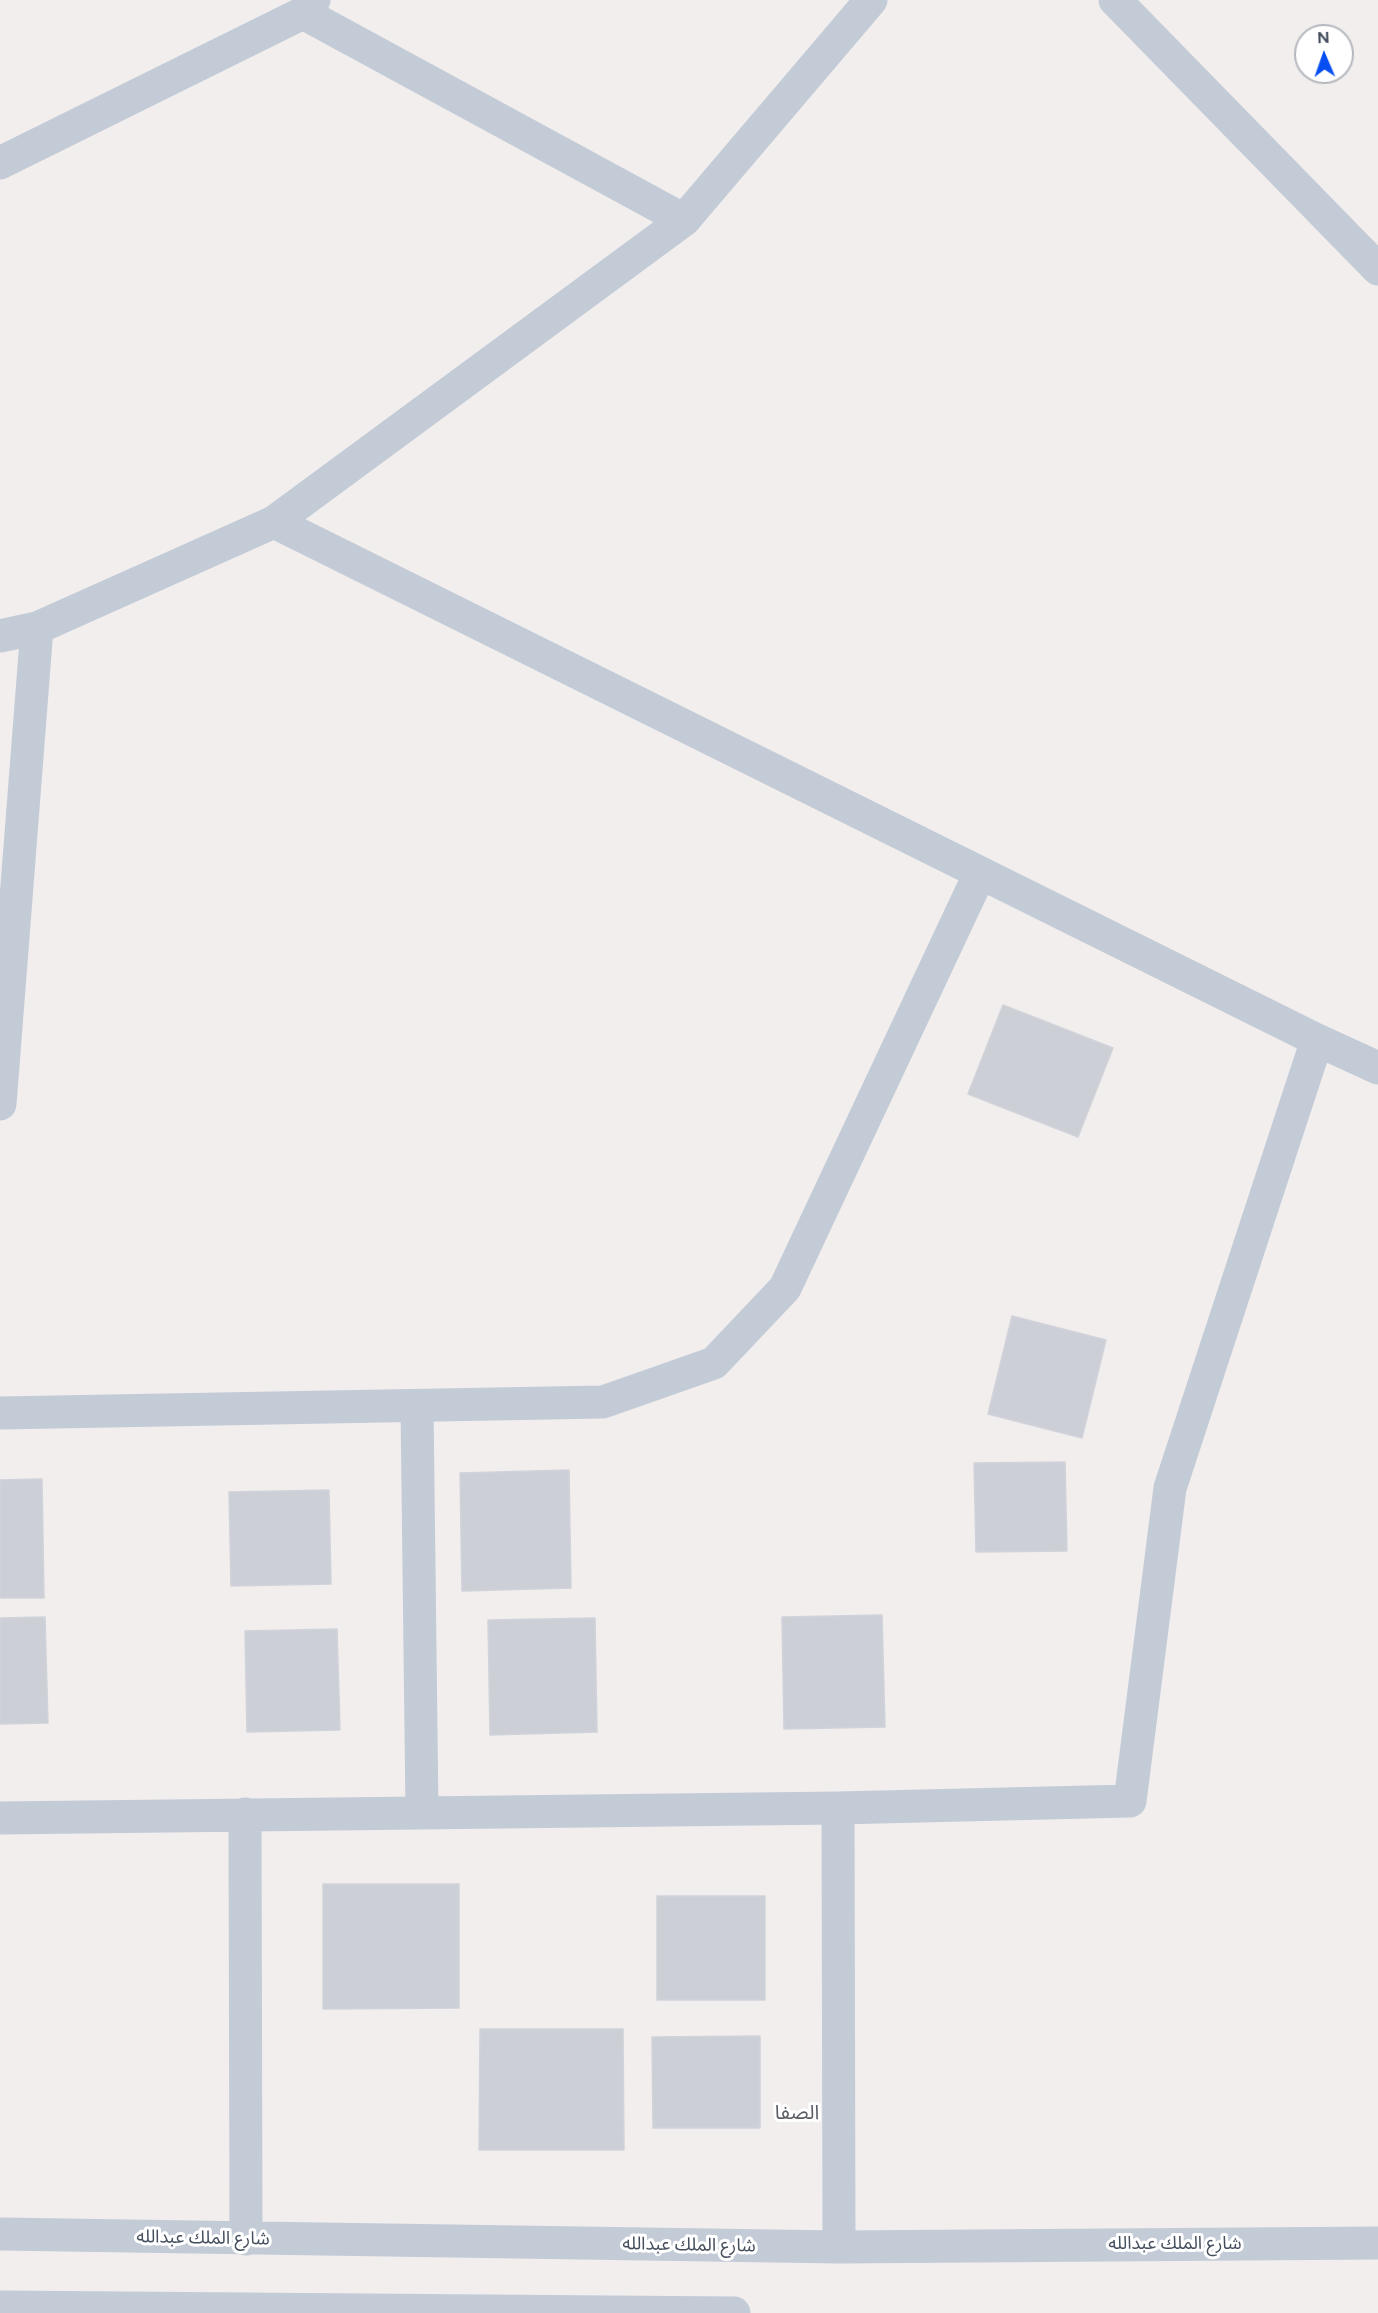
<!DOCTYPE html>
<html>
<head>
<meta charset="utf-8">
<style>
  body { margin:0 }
  #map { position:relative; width:1378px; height:2313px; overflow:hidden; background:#f1eeed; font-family:Figtree,sans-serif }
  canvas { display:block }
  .north { position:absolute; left:1294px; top:24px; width:60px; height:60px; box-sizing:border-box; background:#fff; border:2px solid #b4b8be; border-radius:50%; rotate:358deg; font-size:16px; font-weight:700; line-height:24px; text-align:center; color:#444e5d }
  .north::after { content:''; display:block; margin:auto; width:21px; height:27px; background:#074ef2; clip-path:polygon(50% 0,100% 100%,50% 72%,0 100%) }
</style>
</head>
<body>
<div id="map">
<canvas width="1378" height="2313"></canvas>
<div class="north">N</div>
</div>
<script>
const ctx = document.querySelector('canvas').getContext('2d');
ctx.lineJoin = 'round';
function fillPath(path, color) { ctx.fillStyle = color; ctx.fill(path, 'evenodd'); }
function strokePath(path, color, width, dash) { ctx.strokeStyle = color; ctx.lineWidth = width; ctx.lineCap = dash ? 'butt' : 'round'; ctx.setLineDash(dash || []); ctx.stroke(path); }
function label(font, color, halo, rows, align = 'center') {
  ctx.font = font + ' Figtree,"Noto Sans Arabic",sans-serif'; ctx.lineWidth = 6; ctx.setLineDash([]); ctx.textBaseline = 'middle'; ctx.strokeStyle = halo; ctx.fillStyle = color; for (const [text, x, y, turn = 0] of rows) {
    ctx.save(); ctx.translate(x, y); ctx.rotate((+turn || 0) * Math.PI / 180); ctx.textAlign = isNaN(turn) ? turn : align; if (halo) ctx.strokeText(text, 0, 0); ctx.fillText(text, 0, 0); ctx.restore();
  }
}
const building = new Path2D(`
  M1003 1005 1113 1048 1078 1137 968 1094Z
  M1012 1316 1106 1340 1082 1438 988 1414Z
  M1065 1462 1067 1551 976 1552 974 1463Z
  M569 1470 571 1588 462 1591 460 1473Z
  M42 1479 44 1598H0V1480Z
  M329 1490 331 1584 231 1586 229 1492Z
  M882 1615 885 1727 784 1729 782 1617Z
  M45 1617 48 1723 0 1724V1618Z
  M595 1618 597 1732 490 1735 488 1620Z
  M337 1629 340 1730 247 1732 245 1631Z
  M323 1884H459V2008L323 2009Z
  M657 1896H765V2000H657Z
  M480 2029H623L624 2150H479Z
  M760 2036V2128H653L652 2037Z`);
fillPath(building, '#cccfd6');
strokePath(building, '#d1d3da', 1.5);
strokePath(new Path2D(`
  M1115 0 1378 269
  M303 13 684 220
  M0 163 303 13 314 0
  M274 522 1317 1040 1378 1068
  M0 636 37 628 274 522 684 220 871 0
  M0 1104 37 628
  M417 1406 422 1812
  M0 1413 603 1402 714 1363 785 1288 980 873
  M838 1808 839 2247
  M245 1814 246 2239
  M0 1818 838 1808 1130 1801 1170 1488 1317 1040
  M0 2234 839 2247 1378 2243
  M0 2307 734 2313`), '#c3cbd7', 33);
label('18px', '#444e5d', '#fff', [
  ["شارع الملك عبدالله",203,2238,1],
  ["شارع الملك عبدالله",1175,2244],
  ["شارع الملك عبدالله",689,2245,1]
]);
label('20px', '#5a5d64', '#fff', [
  ["الصفا",797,2113]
]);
</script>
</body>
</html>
